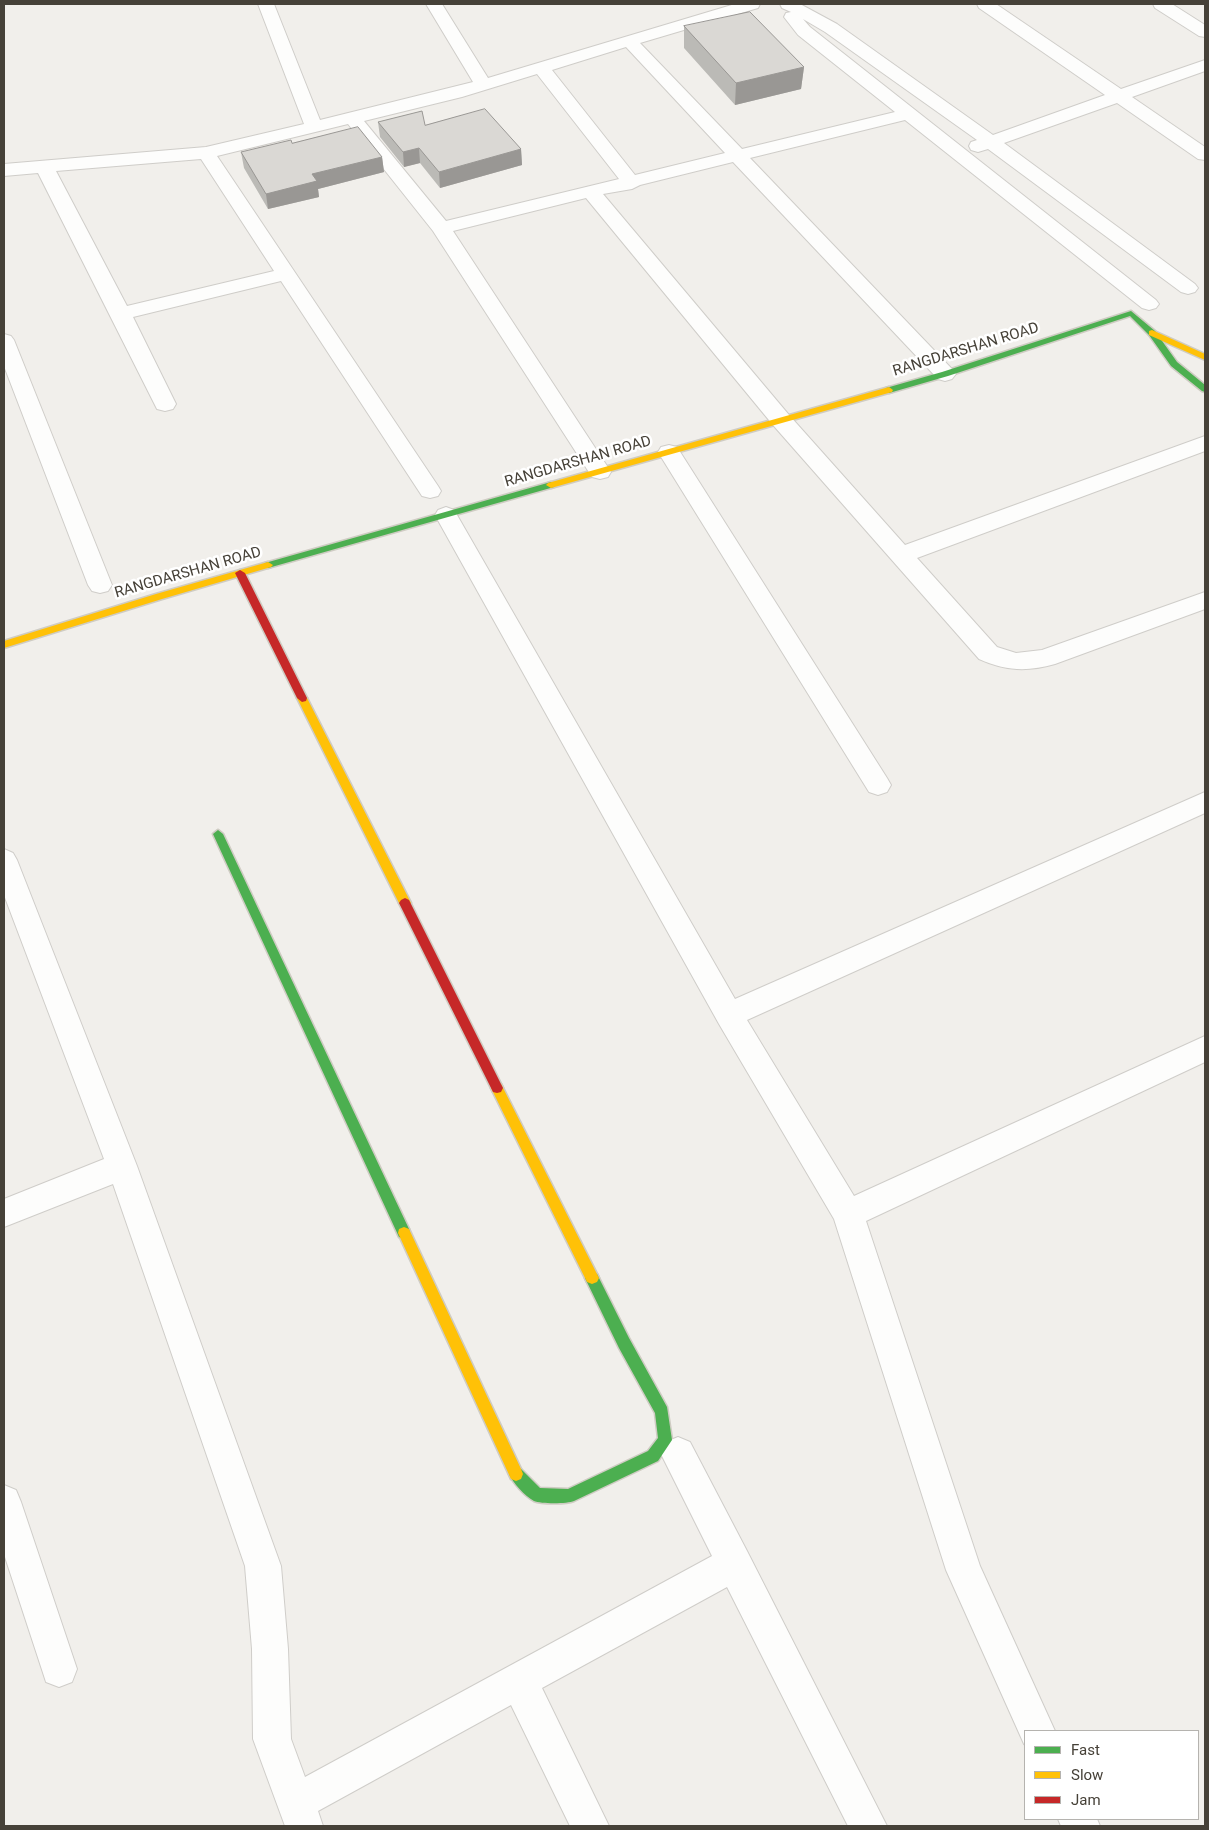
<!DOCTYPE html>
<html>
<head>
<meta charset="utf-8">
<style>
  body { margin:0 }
  #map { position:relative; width:1209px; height:1830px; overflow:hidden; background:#f1efeb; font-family:Roboto,sans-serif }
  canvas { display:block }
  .frame { position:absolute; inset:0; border:5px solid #464138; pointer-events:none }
  .legend { position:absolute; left:1024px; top:1730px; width:175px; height:90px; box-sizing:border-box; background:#fff; border:1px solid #b5b3af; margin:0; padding:6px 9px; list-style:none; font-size:15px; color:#464138 }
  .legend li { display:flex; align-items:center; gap:10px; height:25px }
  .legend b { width:25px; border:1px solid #b5b3af }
</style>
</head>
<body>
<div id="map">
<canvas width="1209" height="1830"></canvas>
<div class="frame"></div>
<ul class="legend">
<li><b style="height:6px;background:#4caf50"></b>Fast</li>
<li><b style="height:6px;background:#ffc107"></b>Slow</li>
<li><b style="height:6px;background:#c62828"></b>Jam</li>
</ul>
</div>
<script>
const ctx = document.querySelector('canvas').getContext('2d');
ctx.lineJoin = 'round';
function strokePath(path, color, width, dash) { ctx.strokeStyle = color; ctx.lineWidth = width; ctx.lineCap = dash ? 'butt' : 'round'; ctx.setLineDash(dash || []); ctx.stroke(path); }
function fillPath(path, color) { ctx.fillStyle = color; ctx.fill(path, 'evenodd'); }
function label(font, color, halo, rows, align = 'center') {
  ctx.font = font + ' Roboto,sans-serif'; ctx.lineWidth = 5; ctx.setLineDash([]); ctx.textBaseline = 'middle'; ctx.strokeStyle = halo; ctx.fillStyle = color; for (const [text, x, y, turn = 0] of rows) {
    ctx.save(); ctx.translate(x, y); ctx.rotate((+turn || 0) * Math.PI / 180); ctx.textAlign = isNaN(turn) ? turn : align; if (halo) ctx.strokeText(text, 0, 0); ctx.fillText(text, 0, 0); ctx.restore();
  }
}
const street = new Path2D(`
  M258 4H274L320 120 473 82 426 4H442L488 78 735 4H760L758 8 640 43 742 149 895 112 798 35 784 17 786 13 791 12 782 8 780 4H800L837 24 993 135 1105 95 979 8 977 4H996L1121 89 1205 60V71L1132 97 1205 147V160L1198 159 1117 103 1004 143 1195 284 1198 288 1195 292 1188 294 1181 292 988 149 978 152 971 150 969 146 971 142 977 140 825 32 803 19 810 27 1156 300 1159 304 1156 308 1149 310 1142 308 905 120 750 158 952 369 956 374 952 379 945 381 938 379 733 162 640 185 632 189 603 194 789 415 905 545 1205 436V451L917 558 997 647 1016 653 1042 650 1205 592V609L1055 664C1027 672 1006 671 979 659L773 425 586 198 453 231 611 472 608 477 600 479 592 477 433 231 348 124 217 156 438 486 441 491 438 496 430 498 422 496 281 281 133 317 176 404 173 409 165 411 157 409 38 173 4 176V164L206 147 304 124ZM626 47 725 153 635 175 552 70ZM537 74 619 179 446 221 364 121 462 97ZM201 159 274 271 127 306 56 171Z
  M1153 4H1172L1205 25V37L1199 36 1155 8Z
  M4 334 11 336 14 340 112 585 108 591 100 593 92 591 88 585 4 366Z
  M669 445 677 447 887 778 891 785 887 792 878 795 869 792 658 452 661 447Z
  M446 507 454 510 457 515 735 999 1205 792V813L747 1020 854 1196 1205 1036V1062L866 1221 980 1566 1055 1731H1025V1745L1024 1744 946 1570 834 1219 719 1024 435 515 438 510Z
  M4 849 13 853 17 860 137 1166 281 1566 288 1649 291 1739 305 1777 712 1556 661 1454 666 1442 678 1437 690 1442 747 1551 887 1826H848L727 1587 542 1688 609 1826H570L511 1705 318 1811 323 1826H285L253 1739 252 1649 245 1566 113 1184 4 1227V1199L104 1159 4 895Z
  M4 1485 16 1490 21 1502 77 1669 72 1682 59 1687 46 1682 4 1554Z
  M1058 1819H1097L1100 1826H1061Z`);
const fast = new Path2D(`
  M1131 311 1155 331 1177 362 1205 385V392L1202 391 1171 366 1149 335 1130 316 948 376 889 393 885 390 886 388 942 372Z
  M551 482 556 485 554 487 268 568 263 565 265 563Z
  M218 830 223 834 409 1229 410 1233 409 1237 404 1239 399 1237 213 834Z
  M592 1272 597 1274 629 1338 667 1407 672 1440 658 1461 574 1501C567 1504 541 1504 534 1501 525 1496 513 1483 509 1474L511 1469 516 1467 521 1469 540 1488 568 1489 648 1451 658 1438 655 1413 619 1348 585 1278 587 1274Z`);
const slow = new Path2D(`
  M1152 330 1205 354V360L1149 335V331Z
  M889 387 893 390 892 392 551 488 546 485 548 483Z
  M268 562 273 565 271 567 162 599 4 648V641L156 594Z
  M302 694 307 698 411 903 409 906H401L399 903 297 698Z
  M497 1083 501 1084 597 1274 599 1278 597 1282 592 1284 587 1282 491 1088 493 1084Z
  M404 1227 409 1229 521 1469 523 1474 521 1479 516 1481 511 1479 398 1233 399 1229Z`);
const jam = new Path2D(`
  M240 570 245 573 307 698 306 701 302 702 297 698 235 573Z
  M405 898 409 900 503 1088 501 1092 497 1093 493 1092 399 903 401 900Z`);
strokePath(street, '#cfcdc9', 2);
strokePath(fast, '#cfccc3', 3);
strokePath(slow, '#cfccc3', 3);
strokePath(jam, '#cfccc3', 3);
fillPath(street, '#fdfdfc');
fillPath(fast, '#4caf50');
fillPath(slow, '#ffc107');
fillPath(jam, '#c62828');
fillPath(new Path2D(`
  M684 26 804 67 801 89 735 105 684 48Z
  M378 122 425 125 521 149 522 165 440 188 420 163 404 167 380 137Z
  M241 152 382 157 384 172 318 189 319 197 268 209 244 168Z`), '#bbbab6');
fillPath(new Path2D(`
  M804 67 801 89 735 105 736 83Z
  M419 148 420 163 404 167 403 152Z
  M521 149 522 165 440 188 439 172Z
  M382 157 384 172 318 189 319 197 268 209 266 194 312 174Z`), '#999794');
const building = new Path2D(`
  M750 12 804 67 736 83 684 26Z
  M485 109 521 149 439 172 419 148 403 152 378 122 422 111 425 125Z
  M358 127 382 157 312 174 317 181 266 194 241 152 291 140 292 143Z`);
fillPath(building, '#dad8d4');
strokePath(building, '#999794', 1);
label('15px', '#464138', '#fff', [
  ["RANGDARSHAN ROAD",966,350,-17],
  ["RANGDARSHAN ROAD",578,462,-16],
  ["RANGDARSHAN ROAD",188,573,-16]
]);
</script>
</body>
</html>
